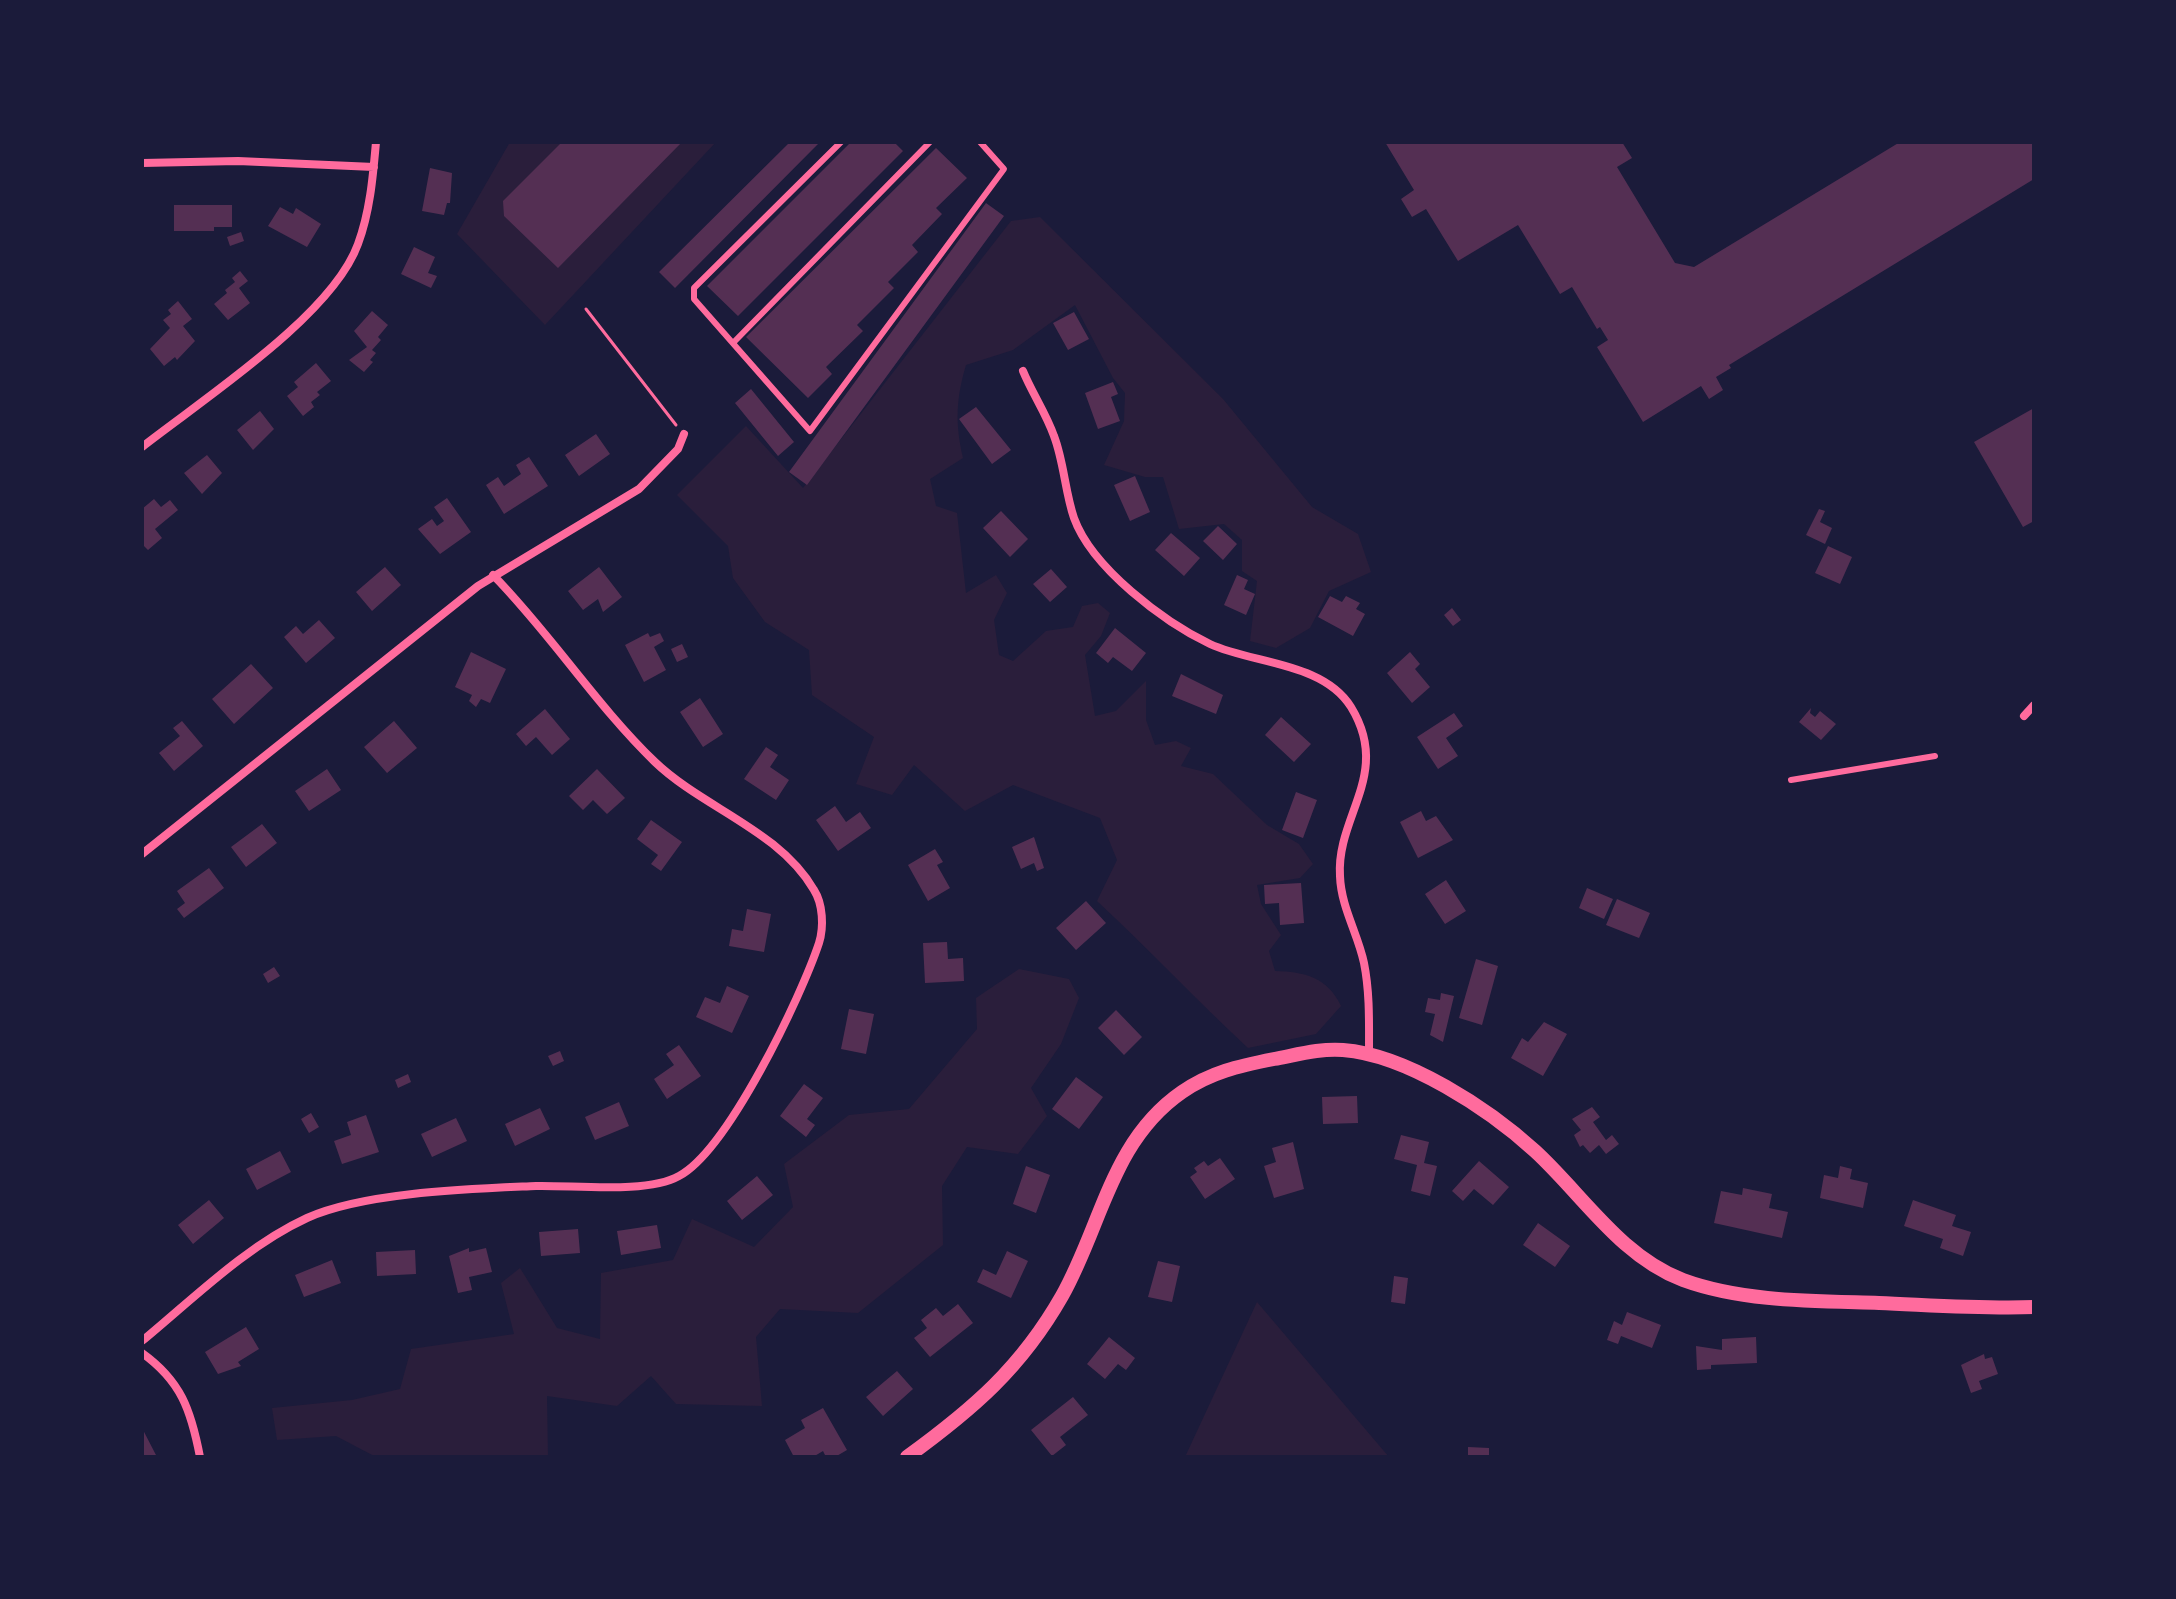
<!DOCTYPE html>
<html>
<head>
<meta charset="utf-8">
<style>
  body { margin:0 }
  #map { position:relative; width:2176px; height:1599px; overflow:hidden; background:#1b1b3a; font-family:"Source Sans 3",sans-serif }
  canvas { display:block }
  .frame { position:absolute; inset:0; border:144px solid #1b1b3a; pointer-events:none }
</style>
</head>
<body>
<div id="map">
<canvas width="2176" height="1599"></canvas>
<div class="frame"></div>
</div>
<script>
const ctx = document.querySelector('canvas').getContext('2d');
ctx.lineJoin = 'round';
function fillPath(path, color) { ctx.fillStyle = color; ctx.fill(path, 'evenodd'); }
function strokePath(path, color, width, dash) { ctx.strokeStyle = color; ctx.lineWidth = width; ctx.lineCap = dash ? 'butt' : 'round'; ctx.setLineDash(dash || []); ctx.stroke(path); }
fillPath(new Path2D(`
  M510 142H716L545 325 457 234Z
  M1040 217 1223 399 1312 507 1358 534 1371 572 1329 591 1310 628 1276 648 1250 641 1257 581 1242 571V540L1224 524 1179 529 1163 477H1145L1104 465 1124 421 1125 393 1113 378 1075 305 1013 350 966 365C956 399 955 423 963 458L930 479 936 506 957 513 966 593 996 575 1007 593 994 620 999 655 1013 661 1046 631 1073 627 1082 606 1098 603 1110 613 1101 636 1085 655 1095 716 1116 711 1146 681V720L1155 745 1176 741 1191 748 1181 766 1213 774 1267 825 1299 844 1313 864 1300 878 1257 885 1261 904 1281 935 1269 951 1275 971C1305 972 1327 977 1341 1006L1316 1034 1248 1048C1196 1000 1149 949 1097 901L1117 860 1100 818 1013 785 965 811 914 765 892 795 856 784 874 737 812 695 809 650 765 622 733 578 728 546 677 495 746 426 803 488 1011 221Z
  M1019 969 1069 979 1079 998 1061 1044 1031 1088 1047 1116 1018 1154 967 1147 942 1186 943 1245 858 1313 780 1309 756 1337 762 1406 676 1404 651 1376 617 1406 547 1396 548 1457H376L336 1436 277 1440 272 1408 352 1400 400 1389 411 1349 514 1334 501 1283 520 1268 557 1328 600 1339 601 1273 673 1260 692 1219 754 1247 793 1207 784 1164 849 1115 909 1109 977 1029 976 998Z
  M1257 1302 1389 1457H1185Z`), '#2a1e3b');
fillPath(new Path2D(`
  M562 142H682L558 268 504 216 503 201Z
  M790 142H820L675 288 659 272Z
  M851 142H894L903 151 738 316 707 286Z
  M1385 142H1622L1632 158 1617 167 1675 263 1694 267 1900 142H2034V179L1729 365 1731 368 1716 377 1723 390 1709 399 1701 386 1643 422 1597 347 1608 340 1600 327 1597 329 1572 287 1560 294 1518 225 1458 261 1426 209 1412 217 1401 199 1414 190Z
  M936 148 967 178 936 208 942 214 912 245 918 252 888 282 894 288 857 325 863 331 826 367 832 374 808 398 746 337Z
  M430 168 452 173 450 203H447L444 215 422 211Z
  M986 203 1004 216 807 485 789 472Z
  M174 205H232V227H214V231H174Z
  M280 207 293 214 296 208 321 224 307 247 268 226Z
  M241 232 244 241 230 246 227 237Z
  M414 247 435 257 428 273 437 276 431 288 401 274Z
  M240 271 248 281 239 288 250 303 228 320 214 304 227 293 225 290 235 282 232 278Z
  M178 301 192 319 183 326 195 341 177 360 175 357 164 366 150 349 170 328 163 320 171 314 168 310Z
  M372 311 388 325 378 337 381 340 372 350 376 353 370 360 373 362 364 372 349 360 367 347 354 331Z
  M1074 312 1089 339 1068 350 1053 323Z
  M316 363 331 381 317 392 320 395 311 402 314 407 303 416 287 396 298 387 294 382Z
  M1113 382 1118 394 1111 397 1120 421 1098 429 1085 393Z
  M751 389 794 442 778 456 735 403Z
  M976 407 1011 450 992 464 959 419Z
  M2034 408V521L2023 527 1974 442Z
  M260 411 274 429 253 450 237 430Z
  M596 434 610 454 579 476 565 455Z
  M207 455 222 473 202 494 184 473Z
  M529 457 548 486 504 514 486 485 498 477 504 486 521 474 516 465Z
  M1135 476 1150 512 1130 521 1114 485Z
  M447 498 471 532 440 554 418 529 432 519 437 526 444 521 434 507Z
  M154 499 161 507 170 500 178 510 155 529 162 538 148 550 142 544V509Z
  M1819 509 1825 511 1820 522 1832 528 1825 544 1806 535Z
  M1001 511 1028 539 1010 557 983 528Z
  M1218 526 1237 544 1223 560 1203 541Z
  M1171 533 1200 558 1184 576 1155 550Z
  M1828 546 1852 557 1840 584 1815 573Z
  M385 567 401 585 372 611 356 592Z
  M599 567 622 597 603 612 598 599 583 610 568 591Z
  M1051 569 1067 587 1050 602 1033 584Z
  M1237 575 1248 580 1244 589 1255 594 1246 615 1224 605Z
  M1330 596 1342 602 1346 596 1360 603 1356 609 1365 614 1353 636 1318 617Z
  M1452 608 1461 620 1453 626 1444 615Z
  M319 620 335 638 306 663 284 637 296 626 303 634Z
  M1115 628 1146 653 1132 671 1113 657 1108 663 1096 653Z
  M648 633 650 637 660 633 664 641 654 647 666 670 644 682 625 645Z
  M682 644 688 657 677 662 671 649Z
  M471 652 506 669 490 703 481 699 476 707 469 701 472 695 455 687Z
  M1410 652 1420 664 1415 669 1430 687 1412 703 1387 673Z
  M251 664 273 688 234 724 212 699Z
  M1181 674 1223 695 1216 714 1172 696Z
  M700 698 723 734 703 747 680 712Z
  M1811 708 1810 713 1815 717 1820 711 1836 724 1821 740 1799 722Z
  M545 709 570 739 552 755 536 737 526 746 516 734Z
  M1454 713 1463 726 1446 738 1458 756 1438 769 1417 737Z
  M1281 717 1311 744 1294 762 1265 735Z
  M182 721 203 746 174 771 159 753 180 736 173 728Z
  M394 721 417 748 387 773 364 747Z
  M766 747 778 755 770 767 789 780 776 800 744 779Z
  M327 769 341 790 309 811 295 791Z
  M597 769 625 798 607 814 593 800 583 810 569 796Z
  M1296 792 1317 800 1303 838 1282 830Z
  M835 806 846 822 860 812 871 828 838 851 816 820Z
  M1421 811 1426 821 1436 816 1453 840 1418 858 1400 822Z
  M651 820 682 842 661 871 651 864 658 855 637 839Z
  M262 824 277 843 246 867 231 847Z
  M1034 837 1044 868 1037 871 1034 863 1021 869 1012 847Z
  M935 849 943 862 937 865 950 888 928 901 908 865Z
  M209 868 224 888 184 918 177 909 185 903 177 891Z
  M1446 880 1466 911 1445 924 1425 894Z
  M1301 883 1304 923 1280 925 1279 903 1265 904 1264 885Z
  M1587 888 1613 899 1604 919 1579 908Z
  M1617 899 1650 913 1639 938 1606 925Z
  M1086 901 1106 923 1076 950 1056 928Z
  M747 909 771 914 764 952 729 946 732 929 743 931Z
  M947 942 948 959 963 958 964 981 925 983 923 943Z
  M1476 959 1498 966 1482 1025 1459 1018Z
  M274 967 280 976 268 983 263 974Z
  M727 986 749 996 732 1033 696 1017 705 997 720 1003Z
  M1441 993 1454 996 1443 1042 1430 1035 1435 1014 1425 1012 1428 998 1440 1000Z
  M849 1009 874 1014 866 1054 841 1049Z
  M1116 1010 1142 1037 1124 1055 1098 1028Z
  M1544 1022 1567 1034 1543 1076 1511 1058 1522 1038 1528 1042Z
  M679 1045 701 1076 667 1099 654 1079 674 1065 666 1054Z
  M560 1051 564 1061 553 1066 548 1056Z
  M408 1074 411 1082 398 1088 395 1080Z
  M1076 1077 1103 1097 1079 1129 1052 1109Z
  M804 1084 823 1098 807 1119 815 1125 806 1137 780 1116Z
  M1357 1096 1358 1123 1323 1124 1322 1097Z
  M619 1102 629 1126 595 1140 585 1117Z
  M1592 1107 1600 1117 1593 1122 1606 1140 1612 1135 1619 1144 1606 1154 1599 1145 1590 1153 1583 1145 1580 1147 1574 1135 1581 1130 1572 1119Z
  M540 1108 550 1129 515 1146 505 1124Z
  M311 1113 319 1127 309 1133 301 1119Z
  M366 1115 379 1152 342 1164 334 1141 351 1135 347 1122Z
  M456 1118 467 1141 432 1157 421 1134Z
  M1401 1135 1429 1142 1424 1163 1437 1166 1430 1196 1411 1191 1417 1165 1394 1159Z
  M1293 1142 1304 1189 1274 1198 1264 1166 1276 1162 1272 1148Z
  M280 1151 291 1172 257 1190 246 1169Z
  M1220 1158 1235 1179 1205 1199 1190 1177 1197 1172 1194 1168 1204 1161 1208 1166Z
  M1479 1161 1509 1187 1493 1205 1474 1189 1463 1201 1452 1191Z
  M1026 1166 1050 1175 1036 1213 1013 1204Z
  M1840 1166 1852 1169 1850 1179 1868 1183 1863 1208 1820 1198 1824 1175 1838 1178Z
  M757 1176 773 1195 742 1220 727 1201Z
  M1743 1188 1772 1194 1769 1208 1788 1212 1782 1238 1714 1223 1721 1191 1742 1195Z
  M209 1200 224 1218 193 1244 178 1225Z
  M1913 1200 1956 1215 1952 1226 1971 1232 1963 1256 1940 1248 1943 1239 1904 1226Z
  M1538 1223 1570 1246 1555 1267 1523 1245Z
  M657 1225 661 1248 621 1255 617 1231Z
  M578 1229 580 1253 541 1256 539 1232Z
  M469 1248V1252L486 1248 492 1272 469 1277 472 1290 458 1293 449 1256Z
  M415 1250 416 1274 377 1276 376 1252Z
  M1007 1251 1028 1261 1011 1298 977 1282 983 1269 996 1275Z
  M332 1260 341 1283 304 1297 295 1275Z
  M1158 1261 1180 1266 1172 1302 1148 1297Z
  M1394 1276 1408 1278 1405 1304 1391 1302Z
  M958 1304 973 1323 930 1357 914 1338 927 1328 921 1320 936 1308 943 1316Z
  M1627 1312 1661 1325 1652 1348 1621 1336 1618 1344 1607 1340 1614 1321 1622 1325Z
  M246 1327 259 1349 238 1362 241 1366 218 1374 205 1352Z
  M1109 1337 1135 1358 1126 1370 1118 1364 1105 1379 1087 1364Z
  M1756 1337 1757 1363 1711 1365V1369L1697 1370 1696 1346 1722 1350V1339Z
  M1984 1354 1985 1359 1992 1357 1998 1374 1979 1381 1982 1389 1971 1393 1961 1365Z
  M897 1371 913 1389 883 1416 866 1397Z
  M1073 1397 1088 1415 1060 1437 1066 1445 1052 1456 1031 1430Z
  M823 1408 847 1450 835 1457H826L823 1451 813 1457H794L785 1440 805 1428 801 1420Z
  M142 1428 157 1457H142Z
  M1468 1447 1489 1448V1457H1468Z`), '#542f53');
strokePath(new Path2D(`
  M586 309 676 425`), '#ff6b9d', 3);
strokePath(new Path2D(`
  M841 142 694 288V299L810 431 1004 169 980 142
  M733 343 930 142
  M1791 780 1935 756`), '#ff6b9d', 6);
strokePath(new Path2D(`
  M142 163 238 161 374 167
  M1023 371C1032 393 1046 413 1054 436 1064 462 1065 492 1074 518 1092 568 1164 622 1210 644 1253 664 1323 662 1351 707 1392 774 1336 816 1340 876 1341 907 1358 934 1364 963 1370 993 1369 1024 1369 1054
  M142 447C203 399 332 316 358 244 370 212 373 176 376 142
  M2024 716 2034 705
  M142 854 478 586 639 489 678 449 684 434
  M142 1341C193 1299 246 1246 307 1218 365 1192 471 1189 536 1186 574 1185 647 1194 679 1176 728 1150 801 997 819 943 824 927 823 904 814 890 779 830 703 808 655 762 596 705 551 634 493 575
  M142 1353C181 1381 191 1410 200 1457`), '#ff6b9d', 8);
strokePath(new Path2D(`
  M907 1457C973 1409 1021 1368 1062 1296 1102 1225 1111 1141 1182 1092 1211 1072 1239 1066 1274 1059 1296 1055 1321 1048 1343 1050 1407 1055 1489 1109 1535 1151 1582 1194 1620 1256 1683 1280 1743 1302 1815 1301 1879 1303 1930 1305 1982 1309 2034 1307`), '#ff6b9d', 14);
</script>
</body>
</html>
